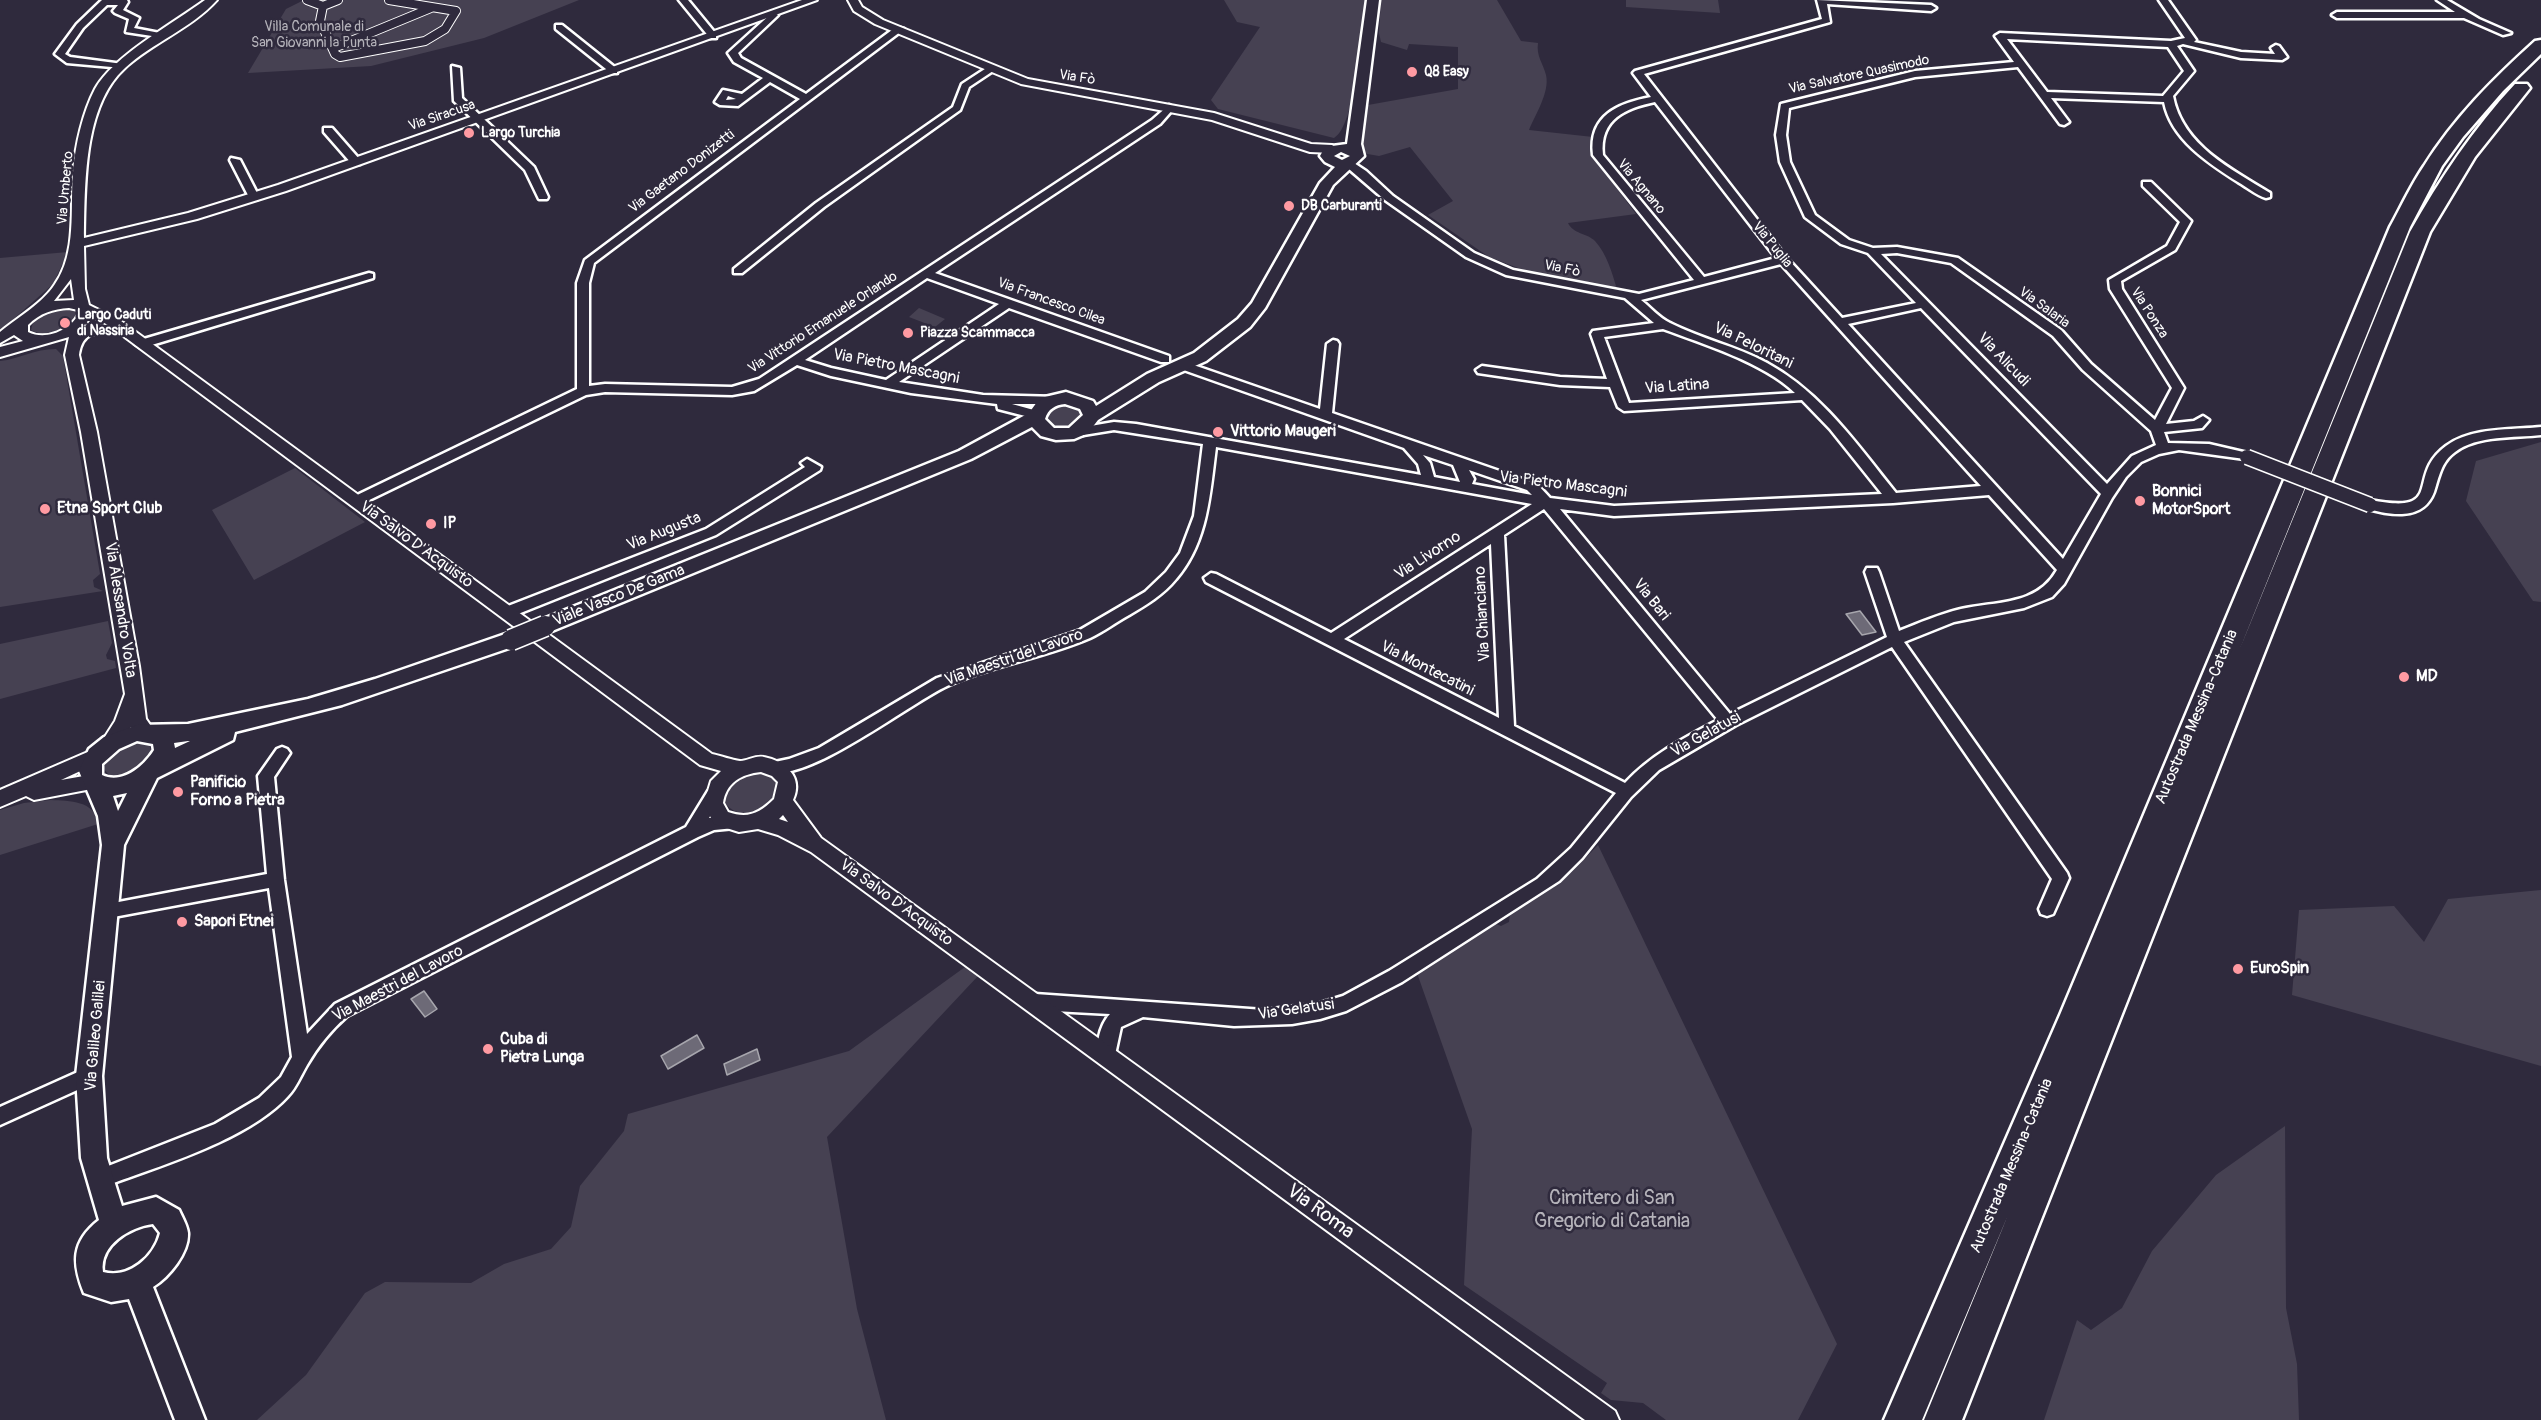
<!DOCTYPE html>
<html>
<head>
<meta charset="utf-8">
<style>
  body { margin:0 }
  canvas { display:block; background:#2f2a3d }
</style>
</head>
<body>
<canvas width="2541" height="1420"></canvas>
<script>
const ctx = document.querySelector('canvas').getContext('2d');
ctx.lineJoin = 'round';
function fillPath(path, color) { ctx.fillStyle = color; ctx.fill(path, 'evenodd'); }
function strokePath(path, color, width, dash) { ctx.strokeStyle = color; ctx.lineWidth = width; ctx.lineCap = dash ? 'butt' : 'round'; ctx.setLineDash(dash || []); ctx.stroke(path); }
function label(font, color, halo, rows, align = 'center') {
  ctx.font = font + ' Pangolin,sans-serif'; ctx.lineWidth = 5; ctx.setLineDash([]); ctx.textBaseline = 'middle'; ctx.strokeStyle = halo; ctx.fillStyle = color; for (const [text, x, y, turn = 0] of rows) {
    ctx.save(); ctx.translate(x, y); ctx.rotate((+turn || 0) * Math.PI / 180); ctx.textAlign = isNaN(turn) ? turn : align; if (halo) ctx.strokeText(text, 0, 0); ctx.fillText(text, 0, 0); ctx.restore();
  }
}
fillPath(new Path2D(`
  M304 0H579L484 38 371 66 248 73 286 9Z
  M1224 0H1365C1362 27 1356 126 1334 138L1218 109 1211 100 1260 27 1237 22Z
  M1381 0H1497L1521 41 1538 43C1536 56 1543 63 1546 75 1550 92 1535 115 1529 130L1593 137 1590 153 1636 214 1568 223C1573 234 1587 233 1595 241 1607 254 1612 273 1617 289L1529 272 1489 257 1428 215 1453 201 1410 147 1379 156 1362 153 1368 105 1458 89V47L1409 44 1407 50 1381 42 1379 33Z
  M1626 0H1718L1720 13 1626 7Z
  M68 252 53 284 0 331V258Z
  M62 307 78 308 80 318C66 328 48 340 31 330L34 319Z
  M919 308 945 319 935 327 909 317Z
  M56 349 63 356 100 574 93 580 94 587 103 591 0 607V361C20 359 34 349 56 349Z
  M1071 401 1086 414 1070 428C1059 429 1049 428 1044 417L1052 405Z
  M2541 442V602L2533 601 2466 501 2476 461Z
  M295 468 365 522 254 580 212 510Z
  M108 621 112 643 106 655 107 659 115 661 116 668 0 699V644Z
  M132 742 148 743 153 753C143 768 128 780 109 775L104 769C106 753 119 749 132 742Z
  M754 771C811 781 750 836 725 803L724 796 730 782Z
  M51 800C69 801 95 800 98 824L0 855V810L24 803Z
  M1598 845 1837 1344 1798 1420H1666L1643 1403 1611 1400 1601 1393 1607 1383 1464 1285 1472 1129 1417 973 1496 924 1501 926 1509 922 1510 914 1572 872Z
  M2541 890V1066L2292 995 2299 910 2394 906 2424 942 2448 899Z
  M965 967 978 976 827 1137 857 1309 886 1420H257L306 1375 365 1293 385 1282 471 1283 504 1264 551 1249 571 1227 580 1186 624 1131 628 1114 849 1051Z
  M2285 1126 2286 1308 2297 1364 2299 1420H2044L2077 1320 2091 1330 2122 1308 2152 1251 2216 1175Z`), '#464152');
const water = new Path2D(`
  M1860 611 1876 632 1862 635 1846 614Z
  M424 991 437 1009 425 1017 411 999Z
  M697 1035 704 1048 668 1069 661 1056Z
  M757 1049 760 1060 727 1075 724 1064Z`);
fillPath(water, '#6d6a77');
strokePath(water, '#a7a6ad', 1.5);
const pedestrian = new Path2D(`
  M307 0 323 6 320 21 335 54 340 57 425 41 445 29 456 11 389 0
  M323 6 338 0
  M334 48 431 8`);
const minor = new Path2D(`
  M102 0H127L128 2 123 10 139 18 134 28 170 35 165 38 126 32 129 19 115 13 113 11 118 5H107L83 28 65 54 70 57 123 64V68L67 63 55 54 77 24Z
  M679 0H688L716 34V38H710Z
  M1817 0 1931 5 1936 8 1931 11 1827 4 1830 22 1644 74 1787 258 1842 318 1916 303 1868 253 1841 244 1805 217 1780 162 1776 135 1781 104 1915 71 2014 62 1995 36 2000 33 2171 41 2185 38 2159 0H2168L2196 40 2194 42 2241 52 2275 54 2271 48 2276 45 2279 46 2287 57 2282 60 2241 58 2183 44 2177 46 2194 71 2173 96C2182 145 2231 169 2270 193V197L2266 198C2256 195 2247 187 2238 182 2208 163 2171 139 2164 102L2051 98 2069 122 2064 125 2060 124 2018 67 1915 77 1789 108 1786 135 1790 162 1815 215 1849 240 1873 248 1897 247 1958 258 2061 330 2091 364 2155 420 2172 388 2110 289 2109 280 2167 246 2180 222 2143 186V182H2151L2191 221 2175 250 2121 281 2122 289 2184 388 2166 424 2194 421 2203 416 2209 420 2202 428 2164 432 2168 443 2209 444 2252 454 2253 457 2252 460 2179 450 2159 454 2141 462 2126 477 2112 498 2064 584 2052 597 2024 608 1954 622 1904 642 2067 873 2069 878 2053 914 2047 916 2041 914 2039 909 2052 879 1892 647 1736 725 1659 770 1631 797 1582 858 1559 881 1402 982 1346 1011 1320 1019 1292 1024 1234 1026 1143 1017 1121 1027 1113 1064 1107 1066 1101 1064C1094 1049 1099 1026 1110 1014L1035 1010 1029 1008 1026 1002 1029 996 1035 994 1264 1010 1320 1003 1343 996 1389 971 1537 879 1571 848 1616 793 1206 582 1204 578 1211 573 1216 574 1331 633 1532 504 1216 447C1210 493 1208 542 1176 579 1163 595 1146 605 1129 615 1116 622 1103 632 1090 638 1044 658 993 665 947 686 910 703 807 784 770 771L767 767 770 763 789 759 819 748 937 678 1080 630 1145 592 1166 572 1180 553 1194 516 1203 444 1114 430 1071 437 1065 433 1067 430 1114 422 1136 424 1421 475 1418 464 1404 448 1178 368V362L1182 361 1320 409 1327 344 1333 340 1337 341 1339 344 1332 413 1537 484 1550 498 1614 506 1882 494 1830 429 1802 400 1624 411 1618 407 1610 387 1560 385 1478 373 1476 370 1482 366 1560 377 1607 379 1591 334 1593 331 1654 323 1625 298 1506 275 1466 257 1385 200 1342 163 1351 161 1366 171 1393 196 1474 253 1513 270 1639 294 1694 280 1593 155C1588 115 1619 103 1651 97L1633 73 1635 71 1822 19ZM2007 39 2168 47 2184 71 2163 96 2047 92ZM1655 102 1776 258 1704 277 1603 155C1599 119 1626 108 1655 102ZM1897 253 1951 263 2053 336 2083 370 2151 431 2156 445 2132 456 2107 484 1881 254ZM1781 264 1981 486 1896 493C1858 446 1822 393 1767 363 1736 346 1701 339 1670 323 1659 318 1650 307 1641 300ZM1921 308 2101 494 2063 559 1848 324ZM1663 329C1703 344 1765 363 1795 393L1629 403 1604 337ZM1423 455 1453 465 1460 482 1434 477 1430 463ZM1469 470 1527 490 1532 495 1472 484 1474 479ZM1989 495 2057 570C2037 606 1996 601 1961 609 1940 614 1919 623 1899 631L1879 572 1877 568H1867L1865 572 1887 637 1730 714 1560 509 1614 516 1893 503ZM1544 509 1718 720C1684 738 1651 755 1625 783L1514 726 1504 535ZM1491 544 1499 718 1344 639Z
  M2437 0H2447L2479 19 2511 33 2503 35 2464 18H2337L2332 15 2337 12H2455Z
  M773 12 778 15 776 17 738 53 741 58 806 94 896 27 904 29 594 263 589 283V386L605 384 732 387 759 379 1152 120 1169 105 1174 108 1160 124 935 273 1169 356V362H1161L1009 308 899 382 983 395 1059 397 1061 400 1055 404H1012L1041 412V418L1037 419 998 409 997 404 911 393 831 376 797 365 754 391 732 395 605 392 586 395 361 504H351L349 501 351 498 577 389V283L585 260 800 99 770 82 738 106 720 105 715 102 723 90 742 94 763 78 734 62 728 53ZM728 96 736 99 726 100ZM927 278 999 304 886 380 831 368 805 360Z
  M556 25H562L617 69V73H611L556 29Z
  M452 66 460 68 462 98 534 167 548 197 547 199H539L525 170 454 101Z
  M988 67 996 69 969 87 960 110 824 207 742 273H734V269L816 203 953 107 962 84Z
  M324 128H332L360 160V164H352L324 132Z
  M231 158 240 160 259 197 258 199 249 197 230 160Z
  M369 273 373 274V278L145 347 141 348 135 344 137 341Z
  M2541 427V435C2515 438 2477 435 2455 452 2441 462 2439 477 2434 492 2423 522 2389 515 2365 508L2363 505 2370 500C2448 515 2404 477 2446 446 2471 427 2512 430 2541 427Z
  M807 459 821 467 820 470 716 535 513 616H503L501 612 503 608 706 529 805 467 801 463Z
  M282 747 287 749 290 753 274 777 284 880 307 1034 335 1004 686 827 708 791 714 790 720 791 722 796 709 818H735L737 823 735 828 714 830 698 837 347 1016C331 1030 318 1046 307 1065 301 1075 296 1088 288 1096 247 1141 156 1167 100 1188L93 1186 91 1179 93 1172 215 1124 259 1098 281 1077 292 1057 269 888 108 918 102 916 100 911 102 906 108 904 267 874 258 776 277 749Z
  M89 1067 95 1070 98 1076 95 1082 0 1125V1107Z`);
const tertiary = new Path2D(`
  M205 0H217C192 28 152 43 125 68 83 106 85 186 84 238L188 213 278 185 802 0H817L286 191 197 219 84 246 85 289 89 305 121 321 712 754C721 756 732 760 740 761 748 761 755 755 764 757 785 761 804 777 793 800L821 838 1615 1411 1619 1420H1585L811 852 778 835 758 829 739 832 714 824 704 804 711 781 721 771 700 765 122 335C100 333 83 328 79 355L97 432 139 666 146 719 155 732 152 737C142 741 138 735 131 727 124 738 118 753 104 748L101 743 115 721 125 694 81 432 65 355 69 337 0 357V347L23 341 14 335 0 343V332C18 317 42 304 55 284 77 252 70 209 73 173 75 146 83 112 95 89 112 57 175 22 205 0ZM71 279 74 300 54 301ZM69 308 78 310 79 313C71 330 46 341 28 332V325C40 313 53 309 69 308ZM91 316 108 325 83 328ZM761 772 772 776 778 782 774 799C760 813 748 819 728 812L723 803C726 783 741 774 761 772ZM783 815 788 822 779 819Z
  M848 0H858L862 7 883 20 1028 79 1214 113 1311 144 1332 145 1338 149 1332 153 1310 152 1212 120 1021 84 875 24 854 11Z
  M97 748 104 750 106 755 104 760 61 780 95 774 102 777 104 782 102 787 34 800 26 796 0 807V790Z`);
const secondary = new Path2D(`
  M1367 0H1379L1361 144 1364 156 1333 185 1265 308 1250 327 1206 361 1159 382 1098 420 1088 433 1074 439 1056 440 1041 436 1032 427 971 459 552 631 545 634 538 631 535 626 538 621 959 451 1029 413 1037 402 1045 397 1066 392 1093 401 1096 406 1147 374 1194 353 1238 319 1252 303 1320 183 1335 167 1325 162 1320 156 1325 147 1347 144ZM1341 152 1350 156 1342 160 1334 156ZM1065 404 1080 409 1083 415 1069 428H1054L1045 419C1048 409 1055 405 1065 404Z
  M511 632 518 635 521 640 518 645 342 705 235 732 233 740 157 778 124 845 102 1076 107 1158 122 1206 156 1197 179 1210C182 1217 187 1225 188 1233 189 1253 169 1277 153 1287L205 1420H175L129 1299 111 1302 84 1293C72 1263 71 1242 99 1220L81 1158 76 1076 102 845 98 816 79 771 89 749 104 737 137 725 188 724 308 699 375 679ZM137 741 153 744 154 750C144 766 122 785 102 775V764L119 749ZM188 741H190L175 748 174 743ZM127 793 118 811 113 796ZM153 1224 160 1233C154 1257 129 1279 103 1272 99 1245 130 1227 153 1224Z`);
const motorway = new Path2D(`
  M2541 40V54L2503 91 2463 137 2442 166 2410 227 2239 651 2410 232C2440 179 2473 129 2515 84H2527L2530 88 2475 157 2430 232 1962 1420H1924L2008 1215 1922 1420H1884L2060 1015 2390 227C2401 207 2411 185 2424 166 2454 118 2493 79 2535 41Z`);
strokePath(pedestrian, '#fff', 10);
strokePath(minor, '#fff', 5);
strokePath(tertiary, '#fff', 4);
strokePath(secondary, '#fff', 5);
strokePath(motorway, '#fff', 5);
strokePath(pedestrian, '#2f2a3d', 8);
fillPath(minor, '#2f2a3d');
fillPath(tertiary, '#2f2a3d');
fillPath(secondary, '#2f2a3d');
fillPath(motorway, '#2f2a3d');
const minorBridge = new Path2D(`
  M2247 457 2370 505`);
const secondaryBridge = new Path2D(`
  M511 640 545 626`);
strokePath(minorBridge, '#fff', 17, []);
strokePath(secondaryBridge, '#fff', 23, []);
strokePath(minorBridge, '#2f2a3d', 14);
strokePath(secondaryBridge, '#2f2a3d', 20);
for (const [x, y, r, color] of [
  [1412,72,6,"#ff9aa2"],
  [469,133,6,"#ff9aa2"],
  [1289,206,6,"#ff9aa2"],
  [65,323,6,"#ff9aa2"],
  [908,333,6,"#ff9aa2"],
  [1218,432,6,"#ff9aa2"],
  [2140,501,6,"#ff9aa2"],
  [45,509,6,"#ff9aa2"],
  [431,524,6,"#ff9aa2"],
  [2404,677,6,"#ff9aa2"],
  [178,792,6,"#ff9aa2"],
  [182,922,6,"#ff9aa2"],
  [2238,969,6,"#ff9aa2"],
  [488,1049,6,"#ff9aa2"]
]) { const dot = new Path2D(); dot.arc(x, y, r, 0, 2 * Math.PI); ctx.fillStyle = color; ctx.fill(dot); strokePath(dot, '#2f2a3d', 2); }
label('14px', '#b5b3ba', '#2f2a3d', [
  ["Villa Comunale di",314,27],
  ["San Giovanni la Punta",314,43]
]);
label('bold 14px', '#fff', '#2f2a3d', [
  ["Q8 Easy",1424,72],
  ["Largo Turchia",481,133],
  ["DB Carburanti",1301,206],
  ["Largo Caduti",77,315],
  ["di Nassiria",77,331],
  ["Piazza Scammacca",920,333]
], 'left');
label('14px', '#fff', '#2f2a3d', [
  ["Via Salvatore Quasimodo",1859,75,-12],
  ["Via Fò",1077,78,9],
  ["Via Siracusa",442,116,-19],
  ["Via Gaetano Donizetti",682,172,-37],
  ["Via Agnano",1641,187,50],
  ["Via Umberto",66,188,-85],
  ["Via Puglia",1772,245,51],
  ["Via Fò",1562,269,12],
  ["Via Francesco Cilea",1051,302,20],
  ["Via Salaria",2044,308,36],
  ["Via Ponza",2149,313,57],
  ["Via Vittorio Emanuele Orlando",823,323,-33]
]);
label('16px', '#fff', '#2f2a3d', [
  ["Via Peloritani",1753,346,26],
  ["Via Alicudi",2003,360,46],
  ["Via Pietro Mascagni",896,367,11],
  ["Via Latina",1677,387,-4],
  ["Via Pietro Mascagni",1563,485,7],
  ["Via Augusta",664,532,-22],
  ["Via Salvo D'Acquisto",416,545,36],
  ["Via Livorno",1428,556,-33],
  ["Viale Vasco De Gama",619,596,-22],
  ["Via Bari",1651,600,51],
  ["Via Alessandro Volta",120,610,81],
  ["Via Chianciano",1483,614,-93],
  ["Via Maestri del Lavoro",1014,658,-19],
  ["Via Montecatini",1427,669,27],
  ["Autostrada Messina-Catania",2197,717,-67],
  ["Via Gelatusi",1706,735,-29],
  ["Via Salvo D'Acquisto",896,903,36],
  ["Via Maestri del Lavoro",398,984,-28],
  ["Via Gelatusi",1296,1010,-8],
  ["Via Galileo Galilei",96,1036,-85],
  ["Autostrada Messina-Catania",2012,1166,-67]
]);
label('bold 16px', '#fff', '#2f2a3d', [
  ["Vittorio Maugeri",1230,432],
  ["Bonnici",2152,492],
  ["MotorSport",2152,510],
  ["Etna Sport Club",57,509],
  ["IP",443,524],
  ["MD",2416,677],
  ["Panificio",190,783],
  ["Forno a Pietra",190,801],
  ["Sapori Etnei",194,922],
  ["EuroSpin",2250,969],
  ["Cuba di",500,1040],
  ["Pietra Lunga",500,1058]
], 'left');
label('20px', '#b5b3ba', '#2f2a3d', [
  ["Cimitero di San",1612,1199],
  ["Gregorio di Catania",1612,1222]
]);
label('20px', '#fff', '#2f2a3d', [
  ["Via Roma",1320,1212,36]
]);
</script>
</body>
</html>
